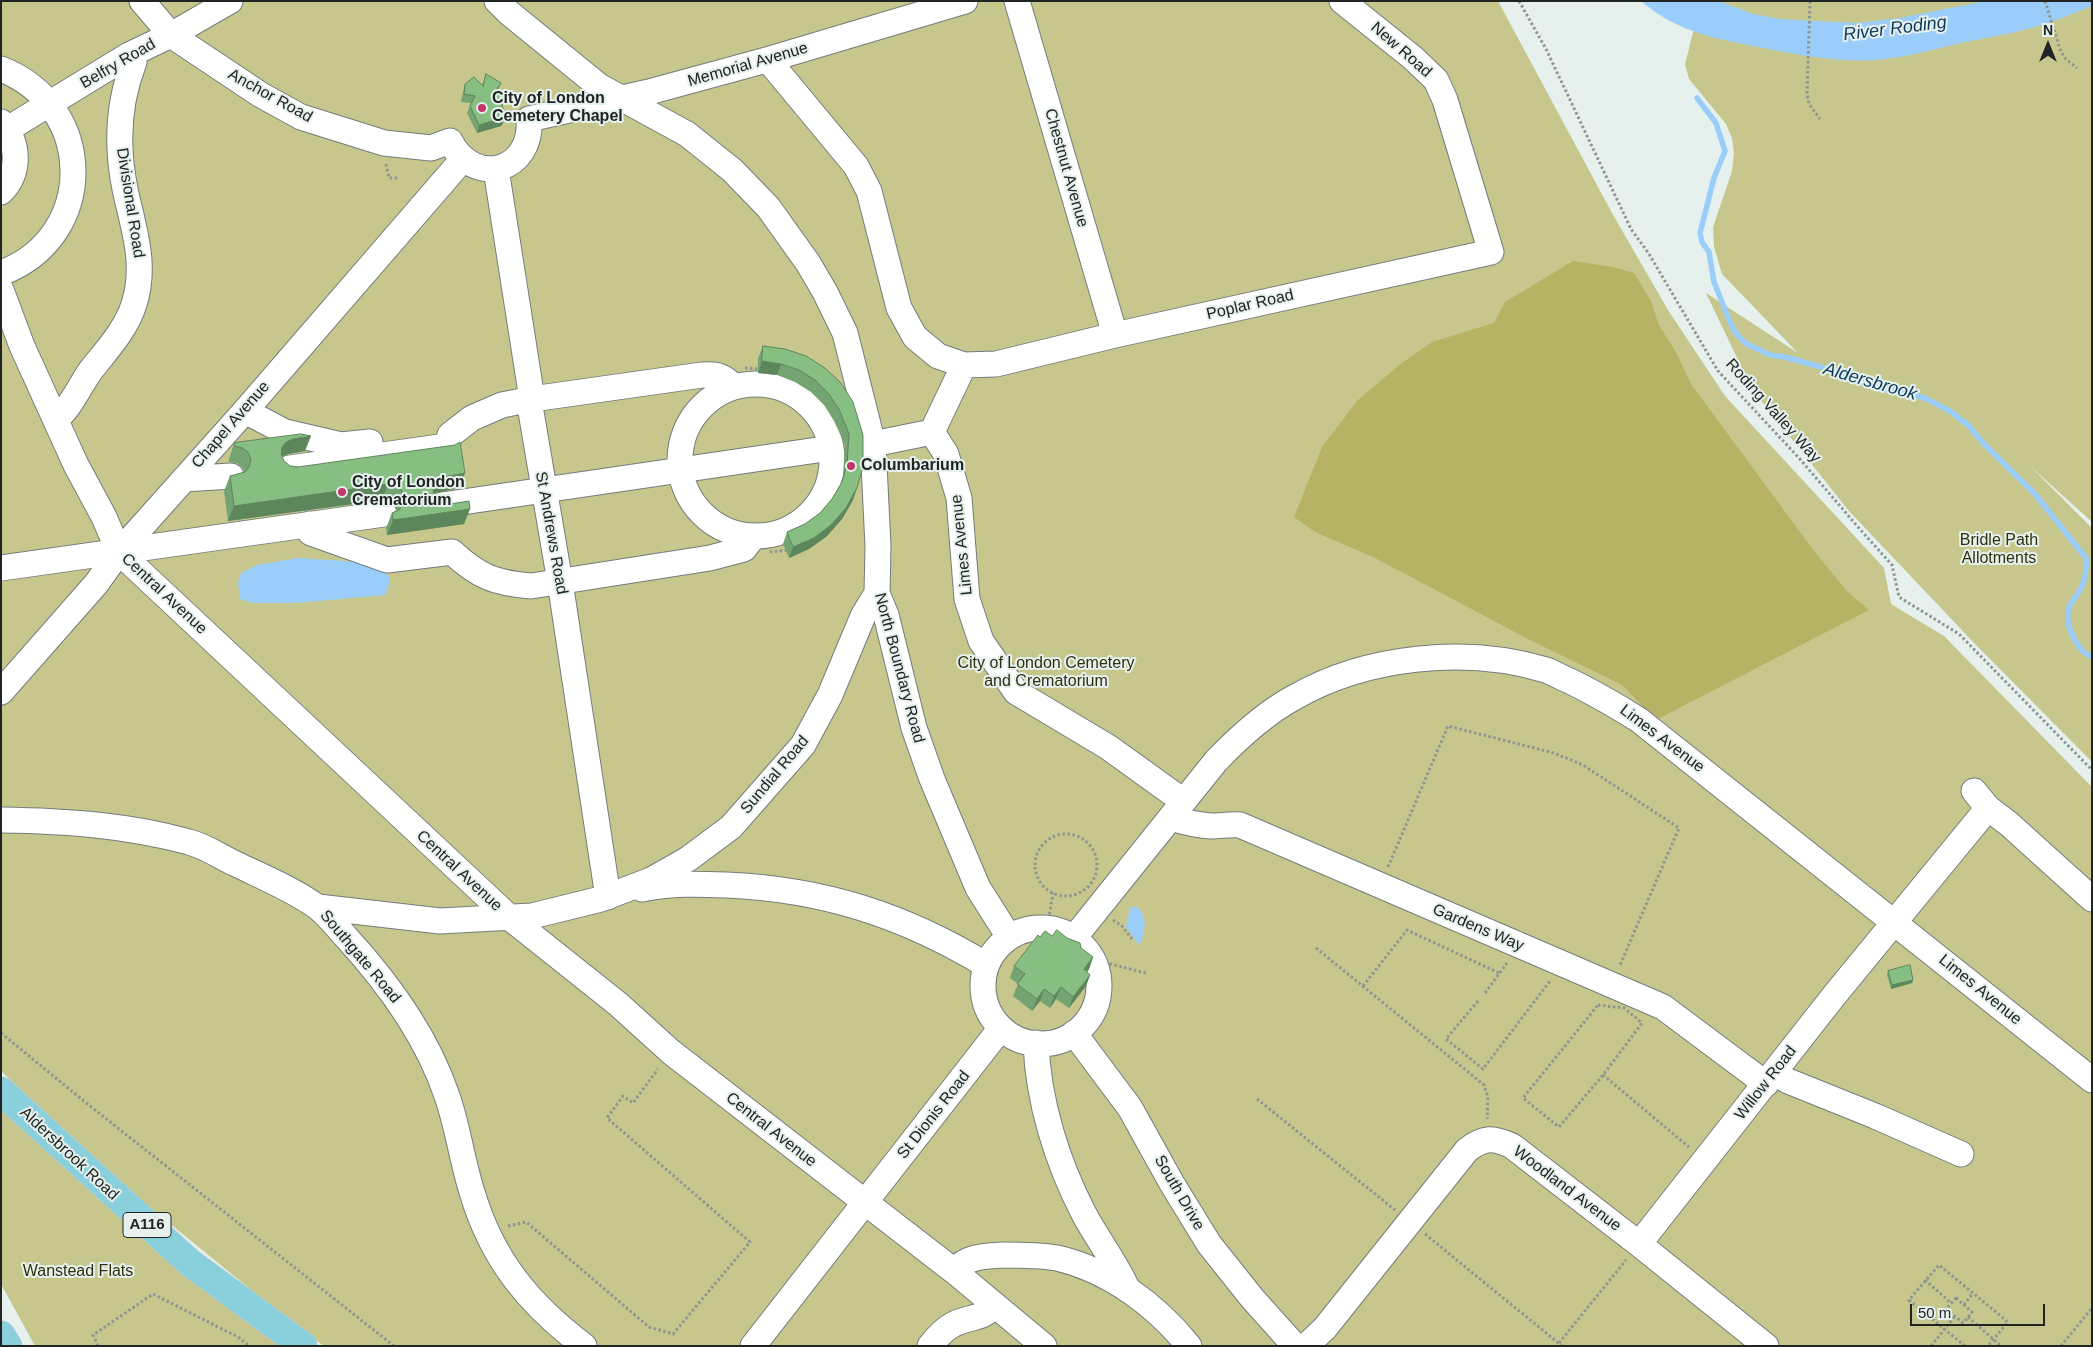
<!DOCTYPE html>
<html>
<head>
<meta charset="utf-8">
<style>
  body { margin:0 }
  #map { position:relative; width:2093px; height:1347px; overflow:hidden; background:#e6f1ee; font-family:Helvetica,sans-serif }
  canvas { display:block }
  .frame { position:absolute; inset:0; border:2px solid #202423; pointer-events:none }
  .north { position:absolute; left:2023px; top:20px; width:50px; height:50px; -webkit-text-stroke:4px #e6f1ee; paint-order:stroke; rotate:0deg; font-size:14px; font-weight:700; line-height:20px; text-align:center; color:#202423 }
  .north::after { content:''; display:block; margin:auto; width:18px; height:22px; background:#202423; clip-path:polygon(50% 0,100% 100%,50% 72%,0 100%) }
  .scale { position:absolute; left:1910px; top:1304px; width:135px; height:22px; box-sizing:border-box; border:2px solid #202423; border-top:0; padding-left:6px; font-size:15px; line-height:18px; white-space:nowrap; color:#202423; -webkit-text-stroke:4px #e6f1ee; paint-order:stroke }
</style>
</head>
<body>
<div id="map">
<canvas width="2093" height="1347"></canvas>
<div class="frame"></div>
<div class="north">N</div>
<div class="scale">50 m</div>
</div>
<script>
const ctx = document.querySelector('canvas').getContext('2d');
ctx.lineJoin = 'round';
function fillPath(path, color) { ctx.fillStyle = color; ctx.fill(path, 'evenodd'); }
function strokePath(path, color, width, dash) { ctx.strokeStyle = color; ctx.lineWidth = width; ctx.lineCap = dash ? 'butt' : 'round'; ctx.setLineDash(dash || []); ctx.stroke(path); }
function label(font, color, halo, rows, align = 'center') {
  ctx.font = font + ' Helvetica,sans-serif'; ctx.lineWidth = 4; ctx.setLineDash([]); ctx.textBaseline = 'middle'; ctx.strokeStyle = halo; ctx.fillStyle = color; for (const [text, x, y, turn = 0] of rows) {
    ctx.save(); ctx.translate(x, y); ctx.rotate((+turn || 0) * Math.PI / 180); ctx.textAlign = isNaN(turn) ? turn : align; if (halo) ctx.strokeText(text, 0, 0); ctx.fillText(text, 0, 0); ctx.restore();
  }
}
fillPath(new Path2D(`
  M1 1H1498L1612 213 1668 310 1725 396 1884 568 1891 604 1944 636 2092 787V1346H324L299 1329 98 1165 1 1071Z
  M1701 1H2092V522L2030 466 2092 528V762L1975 644 1848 510 1752 389 1706 293 1798 353 1722 274 1714 247 1713 227 1732 171 1734 153 1732 138 1726 124 1689 79 1685 64Z
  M1 1098 291 1346H35L1 1284Z`), '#c7c78d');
fillPath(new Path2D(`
  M1573 261 1613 267 1634 273 1651 301 1659 325 1676 352 1691 384 1814 551 1847 591 1869 610 1656 720 1622 685 1528 639 1375 558 1315 532 1294 517 1322 447 1357 401 1399 365 1432 342 1494 323 1505 302Z`), '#b6b464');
fillPath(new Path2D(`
  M1641 1H1719L1753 14 1780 19 1856 23 1899 18 1986 1H2092V6C2074 13 2057 20 2039 26 2012 34 1984 38 1957 44 1931 50 1903 58 1876 60 1833 63 1790 53 1748 45 1708 37 1673 29 1641 1Z
  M298 558 375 563 389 577V585L385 595 296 603H252L240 599 238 583 241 573 257 565Z
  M1136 906C1148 915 1146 934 1139 945L1126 927 1130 908Z`), '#9bcdfa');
strokePath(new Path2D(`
  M1697 98 1716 123 1725 151 1714 178 1700 233 1702 242 1709 252 1714 282 1730 322 1735 332 1745 343 1770 355 1785 357 1828 369 1879 389 1904 392 1927 399 1950 411 1969 426 1984 444 2035 494 2086 558C2087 571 2085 583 2077 595 2075 598 2070 603 2069 608 2064 623 2076 651 2092 657`), '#9bcdfa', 5.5);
const minor = new Path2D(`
  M142 1 171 35 261 95 301 117 384 143 431 148 450 141C474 188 533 172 529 119L649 92 770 59 965 1
  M497 1 508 12 599 86 687 134 732 170 768 207 808 263 825 292 845 333 873 444 878 546 877 593 886 615 914 728 932 779 978 888 1009 937
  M1017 1 1115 335
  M770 59 773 66 856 166 869 191 899 308 915 337 938 356 964 365
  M1 69C96 106 98 237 1 273
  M1 122C19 142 21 172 1 192
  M8 129 129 55 171 35 230 1
  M496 169 532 399 530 406 560 582 608 897
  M1 290 22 346 76 465 104 517 119 552 510 918 618 1004 671 1052 954 1271 1044 1346
  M680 460a76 76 0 1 1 152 0a76 76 0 1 1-152 0Z
  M245 411 285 432 341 445 370 442
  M56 419C70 409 80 385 91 370 107 350 127 328 134 304 147 264 133 227 125 189 116 145 118 103 134 62L129 55
  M932 432 946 454 959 498 967 599 981 641 1016 692 1108 747 1183 801
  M873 444 932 432 964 365 996 364 1115 335 1491 252 1445 100 1436 80 1413 58 1342 1
  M290 468 447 446 450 435 472 418 502 405 532 399 702 375C717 374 724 376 734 387
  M184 479 231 476
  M442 505 831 448
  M310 524 311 533 387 560 452 552C479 577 495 583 531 586L710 558 744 549 754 536
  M1 568 384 514
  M1 692 96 584 119 552 245 411 463 159
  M1974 791 1988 808
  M1171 818C1184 822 1197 825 1211 826 1221 826 1230 824 1240 825L1663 1007 1766 1084
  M1 820C66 821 127 825 189 842 205 846 221 857 236 864 263 877 292 889 316 906 327 914 337 927 346 937 389 984 427 1036 447 1096 458 1127 462 1161 472 1192 492 1260 529 1304 584 1346
  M642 889C670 883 698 884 726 885 822 889 904 915 986 965
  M318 907 440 921 532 916 601 899 651 880 688 859 731 827 803 745 830 695 863 616 877 593
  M983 986a58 58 0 1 1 116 0a58 58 0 1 1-116 0Z
  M1074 938 1216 761C1240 736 1265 713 1295 697 1367 656 1466 646 1546 670 1554 673 1562 678 1570 681 1594 693 1617 706 1639 720L2092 1080
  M1074 1033 1130 1108 1171 1182 1209 1244 1252 1298 1295 1346
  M1036 1043C1038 1101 1057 1162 1084 1214 1098 1240 1116 1263 1128 1290
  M1774 1073 1788 1081 1875 1116 1961 1154
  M1639 1244 1833 997 1988 808 2009 824 2092 899
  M954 1271C967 1256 985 1256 1003 1255 1021 1255 1039 1255 1057 1258 1109 1270 1156 1305 1189 1346
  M753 1346 1001 1028
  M930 1346C937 1337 944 1329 954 1324 971 1316 981 1320 994 1306
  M1306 1346 1325 1328 1467 1150C1484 1137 1493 1137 1512 1146L1639 1244 1766 1346`);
const major = new Path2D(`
  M1 1091 189 1262 303 1346
  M1 1335 8 1346`);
strokePath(minor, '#737d7a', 27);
strokePath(major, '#c9caca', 29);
strokePath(new Path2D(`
  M1519 1 1546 49 1631 229 1649 254 1718 371 1799 458 1858 527 1892 565 1899 597 1959 634 2092 770
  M1810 1 1807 94 1809 104 1820 119
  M2045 1 2061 52 2066 59 2077 68
  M386 164 389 178H399
  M745 368 761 369
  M770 551 772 552 788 550
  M1035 865a31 31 0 1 1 62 0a31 31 0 1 1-62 0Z
  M1388 867 1448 726 1554 753 1583 765 1679 828 1620 965
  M1113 920 1121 925 1132 939
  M1047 929 1053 893
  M1316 948 1484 1085 1488 1097 1487 1119
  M1095 968 1111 964 1146 973
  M1363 986 1407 930 1499 973
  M1485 993 1507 963
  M1478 1001 1446 1039 1483 1069 1550 981
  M1598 1005 1624 1008 1642 1023 1603 1075 1559 1127 1523 1098Z
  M1 1033 90 1106 394 1346
  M1603 1075 1689 1147
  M1257 1099 1395 1210
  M508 1226 526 1222 649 1327 673 1334 750 1242 607 1118 623 1096 633 1103 658 1069
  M1425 1234 1562 1346
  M1925 1280 1951 1303
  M1956 1298 1972 1312 1963 1323 1946 1309Z
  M1964 1305 1973 1293
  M1968 1317 2001 1346
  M1559 1343 1626 1260
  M98 1346 93 1335 153 1294 238 1337 249 1346
  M1931 1346 1955 1316
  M1965 1346 1909 1300 1939 1265 2008 1322 1988 1346
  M2061 1346 2092 1308`), '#8e9694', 3, [2.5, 2.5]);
strokePath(minor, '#fff', 25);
strokePath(major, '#8ad0dc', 28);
fillPath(new Path2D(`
  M486 74 501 83 497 93 502 106 503 123 501 126 477 133 467 113 471 103 461 102 463 92 465 84 482 85Z
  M763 346 853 402V500L842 519 827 536 809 549 789 558 783 544 787 532 805 524 820 513 832 499 840 485 843 476 845 445 834 421 824 405 811 392 795 382 777 375 758 373V358Z
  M234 443 305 451 288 454 282 456 284 461 290 466 298 467 465 473 459 488 434 493 436 498 442 503 470 509 464 524 387 535 386 528 392 513 397 510 395 505 390 501 382 500 228 521 224 491 230 476 244 472 243 468 237 463 229 462V459Z
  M1052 936 1093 957 1089 969 1087 972 1090 975 1086 986 1069 1008 1056 999 1050 1008 1040 1001 1032 1011 1013 996 1018 984 1010 978 1014 966 1040 937Z
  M1888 971 1912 983 1891 989 1887 975Z`), '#74a471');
fillPath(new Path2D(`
  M506 115 503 123 501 126 477 133 479 125Z
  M762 361 781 364 777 375 758 373Z
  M311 436 305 451 288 454 281 457 282 447 286 442 293 439Z
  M465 473 459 488 434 493V484L439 478Z
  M388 484 382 500 228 521 234 506Z
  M857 488 853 500 842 519 827 536 809 549 789 558 793 547Z
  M470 509 464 524 387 535 393 520Z
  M1093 957 1089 969 1080 981 1084 969Z
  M1090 975 1086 986 1069 1008 1073 997Z
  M1913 980 1912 983 1891 989 1892 985Z
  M1061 987 1056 999 1050 1008 1054 996Z
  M1044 989 1040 1001 1032 1011 1037 999Z`), '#5e865c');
const building = new Path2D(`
  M486 74 501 83 495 92 505 96 502 106 506 115 503 118 479 125 470 106 475 96 464 94 465 84 474 77 483 86Z
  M763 346 785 349 806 356 825 368 841 383 853 402 863 435V467L857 488 846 508 831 525 814 538 793 547 787 532 805 524 820 513 832 499 842 482 847 464 849 434 839 409 828 393 815 380 799 370 781 364 762 361Z
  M301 434 311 436 293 439 286 442 282 447 281 454 284 461 290 466 298 467 455 445 460 442 465 473 439 478 434 484 433 491 436 498 442 503 450 504 469 501 470 509 393 520 392 513 399 510 403 504 404 497 401 489 395 486 388 484 234 506 230 476 245 472 249 467 251 460 248 452 242 448 235 446 234 443Z
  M1057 930 1067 938 1080 943 1081 948 1093 957 1084 969 1090 975 1073 997 1061 987 1054 996 1044 989 1037 999 1017 984 1025 974 1014 966 1038 935 1040 937 1045 931 1052 936Z
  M1910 965 1913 980 1892 985 1888 971Z`);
fillPath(building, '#87bf83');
strokePath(building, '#5e865c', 1);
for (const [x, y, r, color] of [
  [482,108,5,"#c33668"],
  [851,466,5,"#c33668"],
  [342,492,5,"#c33668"]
]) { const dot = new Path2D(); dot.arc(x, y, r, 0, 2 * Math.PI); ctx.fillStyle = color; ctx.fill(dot); strokePath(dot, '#e6f1ee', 2); }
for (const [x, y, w] of [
  [147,1225,48]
]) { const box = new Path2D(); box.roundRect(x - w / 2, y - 12.5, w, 25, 4); ctx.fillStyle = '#e6f1ee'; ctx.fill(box); strokePath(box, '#202423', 1); }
label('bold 15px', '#202423', null, [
  ["A116",147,1225]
]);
label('16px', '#202423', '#e6f1ee', [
  ["New Road",1401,50,41],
  ["Belfry Road",118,64,-30],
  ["Memorial Avenue",748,65,-16],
  ["Anchor Road",270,96,29],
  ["Chestnut Avenue",1066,168,74],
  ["Divisional Road",130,203,81],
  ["Poplar Road",1250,305,-13],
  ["Roding Valley Way",1773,411,48],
  ["Chapel Avenue",231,425,-49],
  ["St Andrews Road",551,533,80],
  ["Limes Avenue",962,545,-96],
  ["Central Avenue",164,594,43],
  ["North Boundary Road",899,668,75],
  ["Limes Avenue",1662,739,37],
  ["Sundial Road",775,775,-50],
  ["Central Avenue",459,871,43],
  ["Gardens Way",1478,928,23],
  ["Southgate Road",360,957,50],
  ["Limes Avenue",1980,990,39],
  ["Willow Road",1766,1083,-52],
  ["St Dionis Road",934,1115,-52],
  ["Central Avenue",771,1130,38],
  ["Aldersbrook Road",69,1154,43],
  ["Woodland Avenue",1567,1189,37],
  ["South Drive",1179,1193,60]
]);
label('bold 16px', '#202423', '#e6f1ee', [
  ["City of London",492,99],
  ["Cemetery Chapel",492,117],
  ["Columbarium",861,466],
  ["City of London",352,483],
  ["Crematorium",352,501]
], 'left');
label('16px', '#31300c', '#e6f1ee', [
  ["Bridle Path",1999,541],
  ["Allotments",1999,559],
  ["City of London Cemetery",1046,664],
  ["and Crematorium",1046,682],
  ["Wanstead Flats",78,1272]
]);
label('italic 18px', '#0a395d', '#e6f1ee', [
  ["River Roding",1895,29,-7],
  ["Aldersbrook",1870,382,16]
]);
</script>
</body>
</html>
